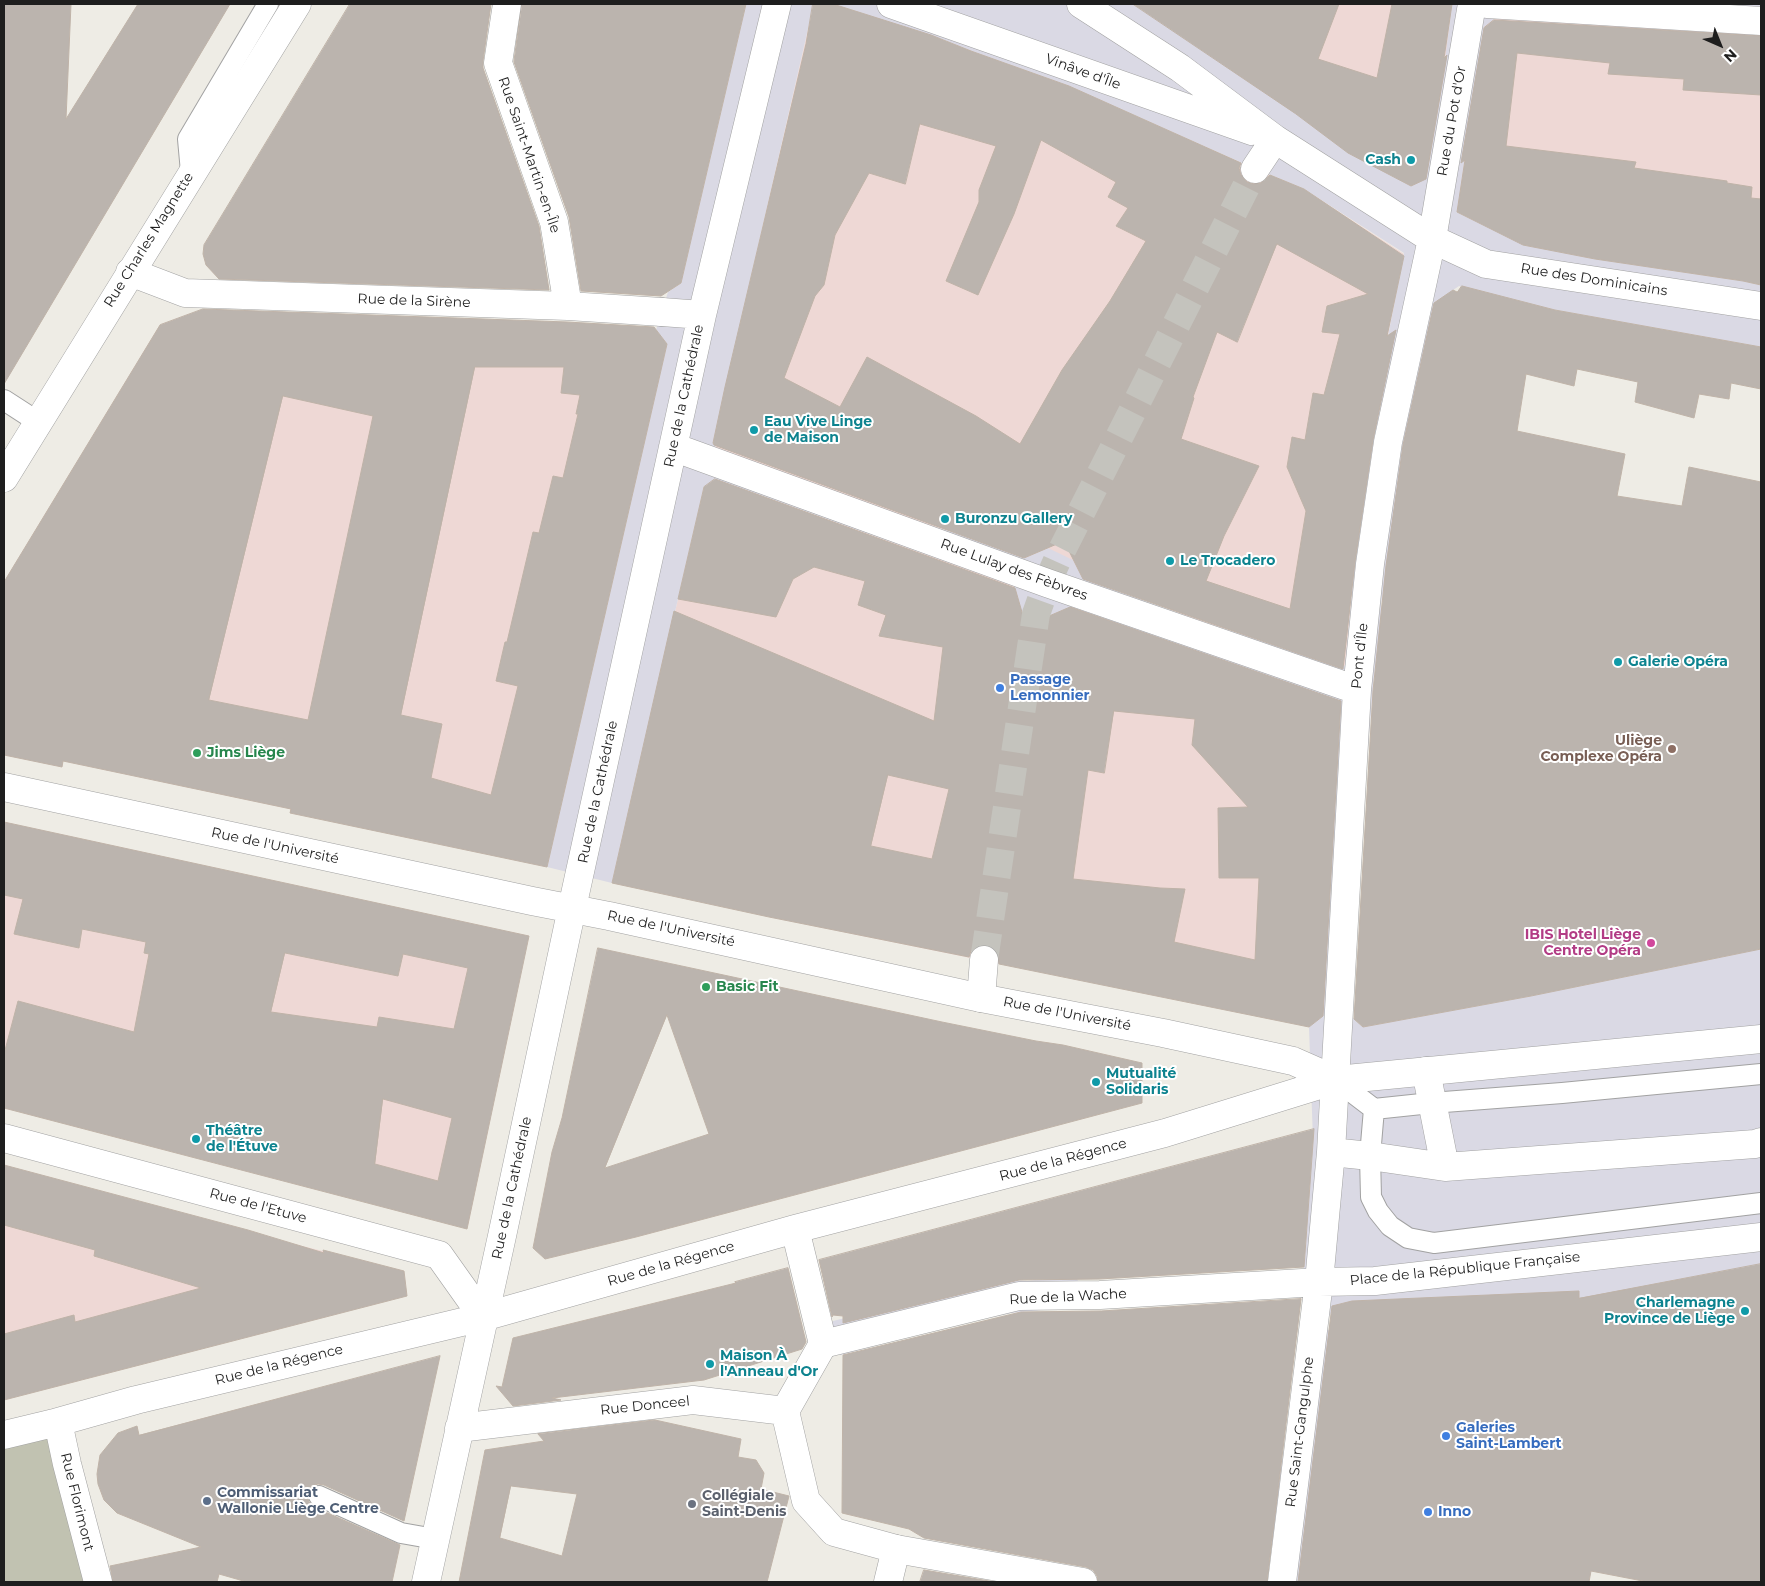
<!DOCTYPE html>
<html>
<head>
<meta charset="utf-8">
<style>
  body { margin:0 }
  #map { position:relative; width:1765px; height:1586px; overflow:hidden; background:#eeece5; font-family:Montserrat,sans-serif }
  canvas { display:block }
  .frame { position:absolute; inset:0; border:5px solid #1e1e1e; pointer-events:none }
  .north { position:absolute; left:1695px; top:20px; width:50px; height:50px; -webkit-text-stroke:4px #fff; paint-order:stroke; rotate:136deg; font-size:14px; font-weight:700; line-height:20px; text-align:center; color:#1e1e1e }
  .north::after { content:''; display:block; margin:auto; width:18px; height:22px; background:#1e1e1e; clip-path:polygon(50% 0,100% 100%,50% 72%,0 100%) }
</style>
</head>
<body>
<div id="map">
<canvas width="1765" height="1586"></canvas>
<div class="frame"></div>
<div class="north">N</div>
</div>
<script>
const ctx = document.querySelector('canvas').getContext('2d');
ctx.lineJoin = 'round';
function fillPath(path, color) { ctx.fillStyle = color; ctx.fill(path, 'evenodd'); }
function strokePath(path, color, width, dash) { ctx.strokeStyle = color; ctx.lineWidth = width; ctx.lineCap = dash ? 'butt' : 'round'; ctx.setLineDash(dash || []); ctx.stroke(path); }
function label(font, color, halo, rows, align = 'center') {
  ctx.font = font + ' Montserrat,sans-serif'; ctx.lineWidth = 4; ctx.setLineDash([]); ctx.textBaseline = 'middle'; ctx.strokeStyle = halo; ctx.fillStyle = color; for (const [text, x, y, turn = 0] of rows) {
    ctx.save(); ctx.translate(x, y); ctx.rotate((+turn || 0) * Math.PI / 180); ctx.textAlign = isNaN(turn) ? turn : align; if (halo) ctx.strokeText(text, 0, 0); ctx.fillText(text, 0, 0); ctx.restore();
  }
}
fillPath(new Path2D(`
  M820 4H834L892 22 1066 85 1242 163 1304 189 1404 254 1387 341 1352 593 1345 666 1343 667 1200 621 1112 588 1076 608 1204 656 1321 1017 1309 1027 769 917 612 883 704 487 715 479 1009 584 1020 556 956 533 918 522 806 482 717 449 713 443 813 7Z
  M1133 4H1761V285L1743 281 1595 259 1523 245 1457 212 1389 174Z
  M195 312 656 330 667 344 547 867 290 813V809L63 761 62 767 4 755V582L160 325Z
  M4 822 529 936 468 1225 461 1227 4 1108Z
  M4 1166 286 1242 404 1271 407 1296 4 1400Z`), '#eed8d5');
fillPath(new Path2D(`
  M57 1424 97 1582H4V1438Z`), '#c1c2b1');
fillPath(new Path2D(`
  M746 4H820L813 7 713 443 717 449 918 522 956 533 1025 558 1048 548 1073 560 1082 577 1086 579 1200 621 1343 667 1345 665 1352 593 1354 540 1387 341 1404 253 1304 189 1242 163 1066 85 971 51 944 40 833 4H1133L1389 174 1411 186 1425 179 1441 92 1452 4H1743L1761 5V34L1497 17 1484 27 1457 212 1524 245 1595 259 1743 281 1761 285V347L1555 310 1459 286 1446 295 1381 603V625L1374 677 1366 771 1356 924 1353 1018 1363 1027 1531 996 1761 949V1267L1754 1266 1729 1270 1579 1299V1292L1339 1304 1329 1316 1325 1330H1332L1298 1582H1271L1273 1515 1310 1296 1082 1306 1011 1313 930 1331 841 1355 823 1344 833 1321 1002 1279 1027 1281 1077 1275 1079 1289 1303 1277 1313 1140 1309 1027 1321 1017 1325 964 1172 644 1072 607 1049 616 1021 611 1014 586 715 479 704 487 612 883 547 867 667 344 656 330 668 292 681 283Z`), '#dad9e4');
const building = new Path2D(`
  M4 4H71L66 119 138 4H230L4 384Z
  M350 4H491L483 61V68L539 226 549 290 219 279 206 265 203 254 204 245Z
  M522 4H746L681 283 661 296 581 291 569 217 514 62Z
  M813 4H833L931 35 971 51 1069 86 1241 163 1239 168 1241 175 1247 182 1254 184 1261 183 1270 175 1304 189 1404 256 1387 336 1396 330 1373 440 1355 562 1343 669 1083 579 1064 541 1024 558 714 445 713 443 725 387 806 44ZM920 124 996 146 979 190V202L946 281 978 295 1014 214 1041 140 1116 182 1108 197 1128 208 1116 226 1146 241 1110 301 1062 370 1020 444 976 416 867 357 840 407 784 378 815 296 824 285 835 235 869 173 905 184ZM1277 244 1368 294 1327 306 1322 332 1340 334 1324 395 1313 393 1305 440 1292 437 1287 467 1306 511 1290 609 1206 581 1224 536 1259 466 1181 439 1194 398 1193 397 1217 332 1237 342Z
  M1133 4H1339L1318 59 1377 78 1392 4H1452L1444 58 1447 55 1426 179 1411 186 1348 153 1296 114Z
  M1494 20 1761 36V95L1683 90 1684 79 1608 74 1610 63 1517 53 1506 146 1636 162 1634 168 1727 181V183L1752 187 1751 198 1761 199V285L1743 281 1595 259 1523 245 1457 212 1465 160 1461 163 1484 28Z
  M1462 286 1555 310 1761 347V389L1731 383 1729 399 1699 394 1694 418 1635 402 1638 382 1577 369 1574 386 1526 374 1517 431 1625 454 1617 496 1682 506 1689 467 1761 482V949L1531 996 1363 1027 1354 1019 1373 691 1386 566 1403 445 1434 303 1453 290 1457 292Z
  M203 309 567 322 654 327 667 344 547 867 290 813 291 809 63 761 62 767 4 755V582L160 325ZM475 367H564L561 393 580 395 576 414H578L563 478 553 476 539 533 533 532 507 642H505L496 681 518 686 491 795 431 778 442 724 401 715ZM283 396 373 416 308 720 209 700Z
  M715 479 1015 588 1026 626 1070 607 1341 701 1323 1016 1309 1027 999 964 998 953 993 947 986 945 977 946 971 951 969 957 769 917 612 883 674 611 934 721 943 647 879 636 886 615 858 605 865 581 814 567 793 579 776 617 678 599 704 487ZM1114 711 1195 719 1192 745 1248 807 1218 808 1219 878H1259L1255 960 1174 942 1185 889 1160 888 1073 879 1088 770 1104 773ZM888 775 949 789 932 859 871 846Z
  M4 822 529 936 467 1229 4 1108V1054L18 1001 134 1032 149 954 144 953 146 942 82 929 79 948 14 934 23 899 4 895ZM285 953 398 976 403 954 468 968 454 1029 379 1017 377 1027 271 1012ZM383 1099 452 1118 438 1181 375 1164Z
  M598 948 942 1022 1036 1041 1063 1045 1142 1063V1103L636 1237 545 1259 533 1248 552 1152 562 1118ZM667 1015 709 1134 605 1168Z
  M1314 1129 1304 1267 1099 1279 1019 1280 843 1323V1316L833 1315 832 1317 819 1260Z
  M4 1165 248 1230 324 1253 323 1250 404 1271 407 1296 4 1400V1334L74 1315 75 1322 201 1288 94 1256 95 1250 4 1225Z
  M1761 1264V1582H1648L1591 1571 1589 1582H1298L1332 1306 1352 1301 1579 1291V1298Z
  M788 1268 806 1342 802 1349 704 1380 552 1398 561 1400 513 1406 496 1386 502 1387 513 1338 736 1283 735 1282Z
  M1301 1299 1267 1582H1098L1097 1576 1093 1570 1086 1567 924 1538 909 1529 842 1513 843 1355 1021 1312 1101 1311Z
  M440 1356 404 1521 324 1485 318 1484 312 1486 308 1492 307 1497 309 1502 314 1507 400 1545 392 1582H247L219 1574 217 1582H113L110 1566 201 1547 117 1513 104 1500 98 1484 97 1474 100 1455 118 1433 137 1426 139 1435Z
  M655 1420 741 1439 738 1457 756 1460 764 1473 761 1489 789 1496 767 1582H459L485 1450 544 1441 538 1434ZM511 1486 577 1494 562 1556 500 1538Z
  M924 1570 995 1582H920Z`);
fillPath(building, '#bbb4ae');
strokePath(building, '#bfb3a8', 1);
strokePath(new Path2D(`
  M984 960 1036 614 1047 583 1060 554 1255 169`), '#c4c3bd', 28, [28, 14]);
const service = new Path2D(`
  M191 172 188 139 268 4
  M4 400 38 422
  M1336 1080 1374 1109 1431 1103 1562 1093 1761 1074
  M1374 1109 1370 1156 1371 1197 1378 1211 1390 1226 1408 1238 1434 1243 1761 1203
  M319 1496 401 1533 435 1539`);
const pedestrian = new Path2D(`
  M891 4 1252 131
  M1081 4 1180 68 1275 139 1432 239 1486 264 1761 306
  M1487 4 1761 21
  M1255 169 1275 139
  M662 312 702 315
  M673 447 1047 583 1357 690
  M572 908 702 315 777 4
  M981 998 984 960
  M1426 1071 1445 1167
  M1331 1152 1370 1156 1445 1167 1755 1144 1761 1142
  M823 1344 1019 1296 1100 1295 1319 1282 1375 1281 1761 1237
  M896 1549 1083 1582
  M1282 1582 1319 1282 1331 1152 1357 690 1370 564 1388 442 1432 239 1472 4`);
const minor = new Path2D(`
  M507 4 498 63 554 222 568 306
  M130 272 185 293 568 306 662 312
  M4 478 297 4
  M4 787 532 901 609 916 981 998 1163 1033 1293 1061 1336 1080
  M4 1138 439 1255 483 1317
  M785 1411 806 1501 834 1532 896 1549 888 1582
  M785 1411 823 1344 795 1229
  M58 1422 67 1464 98 1582
  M459 1428 693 1400 785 1411
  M4 1435 58 1422 136 1400 483 1317 795 1229 1165 1133 1336 1080 1761 1039
  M426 1582 502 1236 572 908`);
strokePath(service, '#a2a2a2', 22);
strokePath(pedestrian, '#a2a2a2', 29);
strokePath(minor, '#a2a2a2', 29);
strokePath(service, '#fff', 20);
strokePath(pedestrian, '#fff', 28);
strokePath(minor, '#fff', 28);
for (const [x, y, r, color] of [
  [1411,160,5,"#0f9aa8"],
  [754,430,5,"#0f9aa8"],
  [945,519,5,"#0f9aa8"],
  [1170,561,5,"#0f9aa8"],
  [1618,662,5,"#0f9aa8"],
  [1000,688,5,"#3f7fe0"],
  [1672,749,5,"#8d6e63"],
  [197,753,5,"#2e9e5b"],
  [1651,943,5,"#d1479c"],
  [706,987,5,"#2e9e5b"],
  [1096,1082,5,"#0f9aa8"],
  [196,1139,5,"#0f9aa8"],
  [1745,1311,5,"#0f9aa8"],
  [710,1364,5,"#0f9aa8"],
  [1446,1436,5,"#3f7fe0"],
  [207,1501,5,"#5c6f8a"],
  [692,1504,5,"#6b7280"],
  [1428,1512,5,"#3f7fe0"]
]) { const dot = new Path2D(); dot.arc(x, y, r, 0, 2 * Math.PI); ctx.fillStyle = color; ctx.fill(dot); strokePath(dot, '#fff', 2); }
label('14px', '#1e1e1e', '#fff', [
  ["Vinâve d'Île",1083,72,20],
  ["Rue du Pot d'Or",1452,121,-80],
  ["Rue Saint-Martin-en-Île",529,155,71],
  ["Rue Charles Magnette",149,240,-58],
  ["Rue des Dominicains",1594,280,9],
  ["Rue de la Sirène",414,301,2],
  ["Rue de la Cathédrale",684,396,-78],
  ["Rue Lulay des Fèbvres",1014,570,20],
  ["Pont d'Île",1360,656,-84],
  ["Rue de la Cathédrale",598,792,-78],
  ["Rue de l'Université",275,846,12],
  ["Rue de l'Université",671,929,12],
  ["Rue de l'Université",1067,1014,11],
  ["Rue de la Régence",1063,1160,-15],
  ["Rue de la Cathédrale",512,1188,-78],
  ["Rue de l'Etuve",258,1206,15],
  ["Rue de la Régence",671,1264,-16],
  ["Place de la République Française",1465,1269,-6],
  ["Rue de la Wache",1068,1297,-3],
  ["Rue de la Régence",279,1365,-14],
  ["Rue Donceel",645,1406,-6],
  ["Rue Saint-Gangulphe",1300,1432,-83],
  ["Rue Florimont",77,1502,76]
]);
label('bold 14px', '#0d838f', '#fff', [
  ["Cash",1401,160,"right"],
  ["Eau Vive Linge",764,422],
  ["de Maison",764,438],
  ["Buronzu Gallery",955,519],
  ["Le Trocadero",1180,561],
  ["Galerie Opéra",1628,662],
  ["Mutualité",1106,1074],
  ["Solidaris",1106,1090],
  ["Théâtre",206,1131],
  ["de l'Étuve",206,1147],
  ["Charlemagne",1735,1303,"right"],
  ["Province de Liège",1735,1319,"right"],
  ["Maison À",720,1356],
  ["l'Anneau d'Or",720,1372]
], 'left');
label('bold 14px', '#366cbe', '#fff', [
  ["Passage",1010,680],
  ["Lemonnier",1010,696],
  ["Galeries",1456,1428],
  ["Saint-Lambert",1456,1444],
  ["Inno",1438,1512]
], 'left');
label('bold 14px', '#785e54', '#fff', [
  ["Uliège",1662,741],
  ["Complexe Opéra",1662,757]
], 'right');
label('bold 14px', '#27864d', '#fff', [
  ["Jims Liège",207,753],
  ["Basic Fit",716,987]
], 'left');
label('bold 14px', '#b23c85', '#fff', [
  ["IBIS Hotel Liège",1641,935],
  ["Centre Opéra",1641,951]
], 'right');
label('bold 14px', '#4e5e75', '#fff', [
  ["Commissariat",217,1493],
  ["Wallonie Liège Centre",217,1509]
], 'left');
label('bold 14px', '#5b616d', '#fff', [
  ["Collégiale",702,1496],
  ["Saint-Denis",702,1512]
], 'left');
</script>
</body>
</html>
